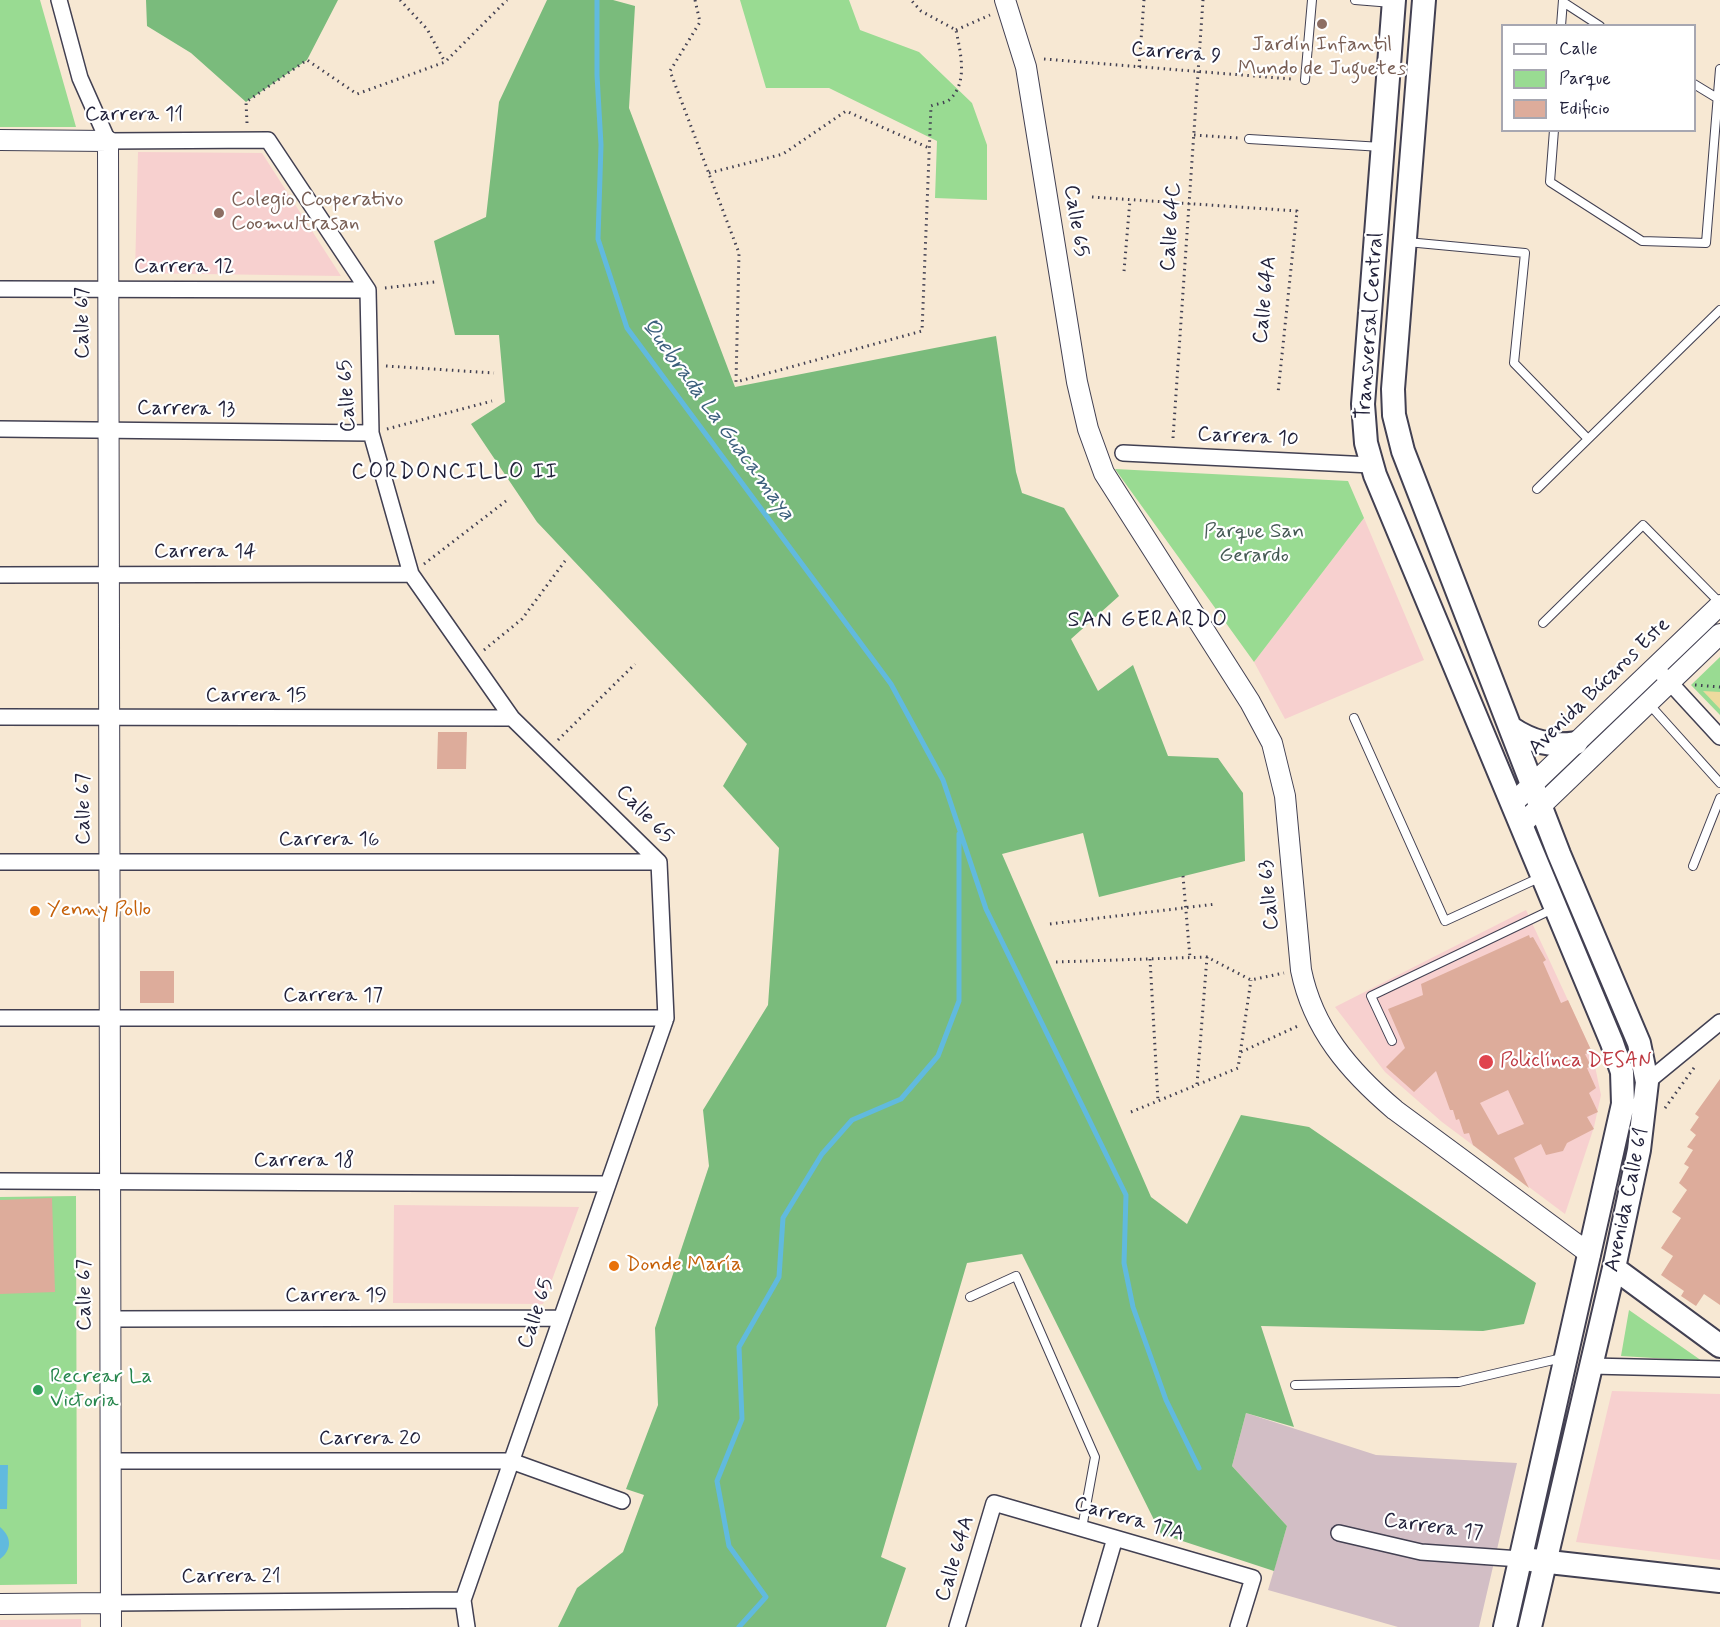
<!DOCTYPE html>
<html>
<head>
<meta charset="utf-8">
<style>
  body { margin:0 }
  #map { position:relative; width:1720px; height:1627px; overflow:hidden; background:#f7e8d3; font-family:Mynerve,sans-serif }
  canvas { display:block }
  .legend { position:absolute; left:1501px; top:24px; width:195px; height:108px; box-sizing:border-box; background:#fff; border:2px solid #a7a7b1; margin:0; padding:8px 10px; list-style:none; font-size:18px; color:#22223b }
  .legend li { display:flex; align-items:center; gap:12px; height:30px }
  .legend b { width:30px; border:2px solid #a7a7b1 }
</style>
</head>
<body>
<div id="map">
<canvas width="1720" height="1627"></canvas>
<ul class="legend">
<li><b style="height:8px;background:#fff"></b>Calle</li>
<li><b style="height:16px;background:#99db92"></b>Parque</li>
<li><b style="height:16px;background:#ddac9b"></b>Edificio</li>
</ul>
</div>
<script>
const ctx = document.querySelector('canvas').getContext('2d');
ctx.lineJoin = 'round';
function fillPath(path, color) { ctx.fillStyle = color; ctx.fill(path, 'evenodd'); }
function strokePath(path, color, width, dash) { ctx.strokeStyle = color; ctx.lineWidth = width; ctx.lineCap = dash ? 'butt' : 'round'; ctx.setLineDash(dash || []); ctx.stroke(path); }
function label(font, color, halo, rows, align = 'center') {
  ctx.font = font + ' Mynerve,sans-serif'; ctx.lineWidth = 4.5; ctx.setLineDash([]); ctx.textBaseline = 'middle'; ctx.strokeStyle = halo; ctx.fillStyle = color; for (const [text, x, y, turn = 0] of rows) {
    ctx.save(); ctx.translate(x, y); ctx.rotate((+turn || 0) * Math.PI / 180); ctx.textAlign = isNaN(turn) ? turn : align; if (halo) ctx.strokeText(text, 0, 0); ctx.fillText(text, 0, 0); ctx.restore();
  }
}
fillPath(new Path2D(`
  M138 152 262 153 341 276 135 273Z
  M1364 518 1424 660 1285 719 1254 662Z
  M1526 910 1592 1052 1601 1095 1594 1127 1565 1214 1442 1122 1385 1072 1335 1007Z
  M394 1205 579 1207 543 1304 393 1303Z
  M1612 1391 1720 1394V1560L1576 1542Z
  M81 1619V1627H0V1620Z`), '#f7d0cf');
fillPath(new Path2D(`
  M1246 1413 1376 1455 1517 1463 1479 1627H1398L1268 1590 1287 1526 1232 1466Z`), '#d2bec5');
fillPath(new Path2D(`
  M0 0H40L76 127H0Z
  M740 0H849L860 30 919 52 972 103 987 145V200L935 198 937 141 829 88H766Z
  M1115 469 1348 481 1364 518 1254 662Z
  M1720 657V715L1691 685Z
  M76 1196 77 1584 0 1585V1197Z
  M1629 1310 1702 1361 1621 1356Z`), '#99db92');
fillPath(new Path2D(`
  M146 0H338L307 60 246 102 191 53 147 26Z
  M547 0H613L635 6 629 108 735 387 996 336 1016 472 1022 493 1064 508 1119 596 1071 639 1098 691 1133 665 1168 756 1218 758 1243 793 1245 861 1099 897 1083 833 1002 854 1151 1197 1187 1224 1241 1115 1309 1127 1536 1283 1524 1324 1483 1331 1261 1326 1294 1427 1246 1413 1232 1466 1287 1526 1274 1571 1161 1534 1022 1254 967 1263 881 1557 906 1568 886 1627H558L577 1588 623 1552 644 1495 626 1489 658 1405 655 1328 709 1166 703 1110 768 1005 779 848 723 786 747 744 537 522 471 424 505 402 499 335H455L434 241 486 217 499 102Z`), '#7abb7c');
fillPath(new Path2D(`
  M1703 691 1720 692V709Z`), '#eeda9e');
fillPath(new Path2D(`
  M0 1465H8L7 1509H0Z
  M0 1527C12 1537 12 1550 0 1559Z`), '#61bade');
strokePath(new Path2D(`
  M597 0V75L601 145 598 239 627 328 891 684 943 780 986 909 1126 1195 1124 1263 1133 1307 1166 1400 1199 1468
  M739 1627 766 1597 729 1546 717 1481 742 1419 739 1347 779 1277 783 1218 822 1154 852 1120 901 1099 938 1056 959 1001V834`), '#61bade', 5);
fillPath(new Path2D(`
  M438 732H467L466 769H437Z
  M1529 935 1530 938 1533 937 1546 960 1543 962 1561 1003 1568 1000 1592 1052 1585 1054 1591 1066 1587 1068 1596 1088 1589 1093 1598 1112 1587 1117 1594 1129 1567 1143 1563 1151 1546 1155 1541 1144 1514 1158 1529 1188 1473 1145 1469 1133 1464 1134 1459 1119 1456 1120 1453 1110H1450L1436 1071 1414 1092 1386 1067 1405 1048 1388 1009 1423 995 1421 984ZM1508 1090 1524 1124 1498 1135 1480 1103Z
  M140 971H174V1003H140Z
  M1720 1079V1305L1704 1294 1696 1306 1681 1296 1684 1291 1661 1275 1673 1256 1661 1248 1681 1218 1672 1212 1687 1190 1679 1183 1689 1167 1684 1164 1693 1150 1687 1147 1696 1135 1690 1130 1699 1117 1695 1114Z
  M52 1198 55 1292 0 1294V1200Z`), '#ddac9b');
const service = new Path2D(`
  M1355 0 1392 3
  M1563 2 1600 26
  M1561 26 1563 0
  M1305 80 1312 0
  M1694 84 1717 98
  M1554 130 1550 182 1642 241 1706 243 1720 69
  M1249 139 1382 147
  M1407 242 1525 253 1514 363 1588 439
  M1537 489 1720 310
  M1543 623 1643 525 1720 603
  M1649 704 1720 783
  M1354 718 1445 921 1541 877
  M1693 866 1720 798
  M1392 1041 1371 996 1555 908
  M970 1297 1016 1276 1095 1457 1082 1528
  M1295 1385 1459 1382 1562 1358`);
const minor = new Path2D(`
  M59 0 80 78 108 141 268 140 368 290 371 433 411 574 512 718 659 862 666 1018 463 1600 467 1627
  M0 289 368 290
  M0 429 371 433
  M1123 453 1371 465
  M0 575 411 574
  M1663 675 1720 737
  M0 717 512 718
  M0 862H659
  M0 1018H666
  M1647 1082 1720 1022
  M0 1181 608 1184
  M110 1319 561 1318
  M1591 1366 1720 1369
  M110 1461H511L622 1501
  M1339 1533 1421 1552 1520 1559
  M111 1603 463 1600
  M957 1627 994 1503 1253 1578 1238 1627
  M1089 1627 1115 1538`);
const tertiary = new Path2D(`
  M1005 0 1026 67 1077 382 1088 429 1104 473 1250 702 1272 743 1285 796 1301 970C1313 1029 1349 1071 1395 1110L1590 1254
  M0 140 108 141 111 1627
  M1512 804 1720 605
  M1521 825 1720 634
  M0 1604 111 1603`);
const secondary = new Path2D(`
  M1394 0 1363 404 1366 443 1375 475 1612 1043 1622 1072 1623 1104 1505 1627
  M1424 0 1393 389 1394 415 1403 451 1559 854 1639 1043 1647 1082 1639 1150 1614 1268 1530 1627
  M1511 728C1532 742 1551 747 1576 743
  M1614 1268 1720 1346
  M1531 1560 1720 1581`);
strokePath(service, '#424052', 10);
strokePath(minor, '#424052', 18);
strokePath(tertiary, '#424052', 22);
strokePath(secondary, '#424052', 26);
strokePath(new Path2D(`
  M400 0 427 29 445 62
  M695 0 700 22 670 71 739 253 736 382 922 331 931 106C936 104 945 103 949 100 969 83 960 51 956 30L921 11 911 0
  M956 30 990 15
  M1044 59 1291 79
  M1139 67 1144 0
  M247 123 246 102 307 60 357 94 445 62 507 0
  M1194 135 1238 138
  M709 173 783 154 846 111 929 148
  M1092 197 1297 211 1278 393
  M1124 271 1130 200
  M385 288 435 282
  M386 366 494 373
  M387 429 492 401
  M1173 438 1203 0
  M424 564 506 501
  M484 650 522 619 565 561
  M1695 685 1720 687
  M558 740 635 664
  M1183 876 1190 958
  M1050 924 1216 904
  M1150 959 1158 1101
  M1056 962 1207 957 1251 980 1284 973
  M1241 1052 1300 1025
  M1197 1084 1207 957
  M1665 1108 1696 1065
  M1131 1112 1238 1068 1251 980`), '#424052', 3, [1.5, 4.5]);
strokePath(service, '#fff', 8);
strokePath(minor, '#fff', 15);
strokePath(tertiary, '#fff', 20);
strokePath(secondary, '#fff', 22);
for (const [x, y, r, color] of [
  [1322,24,6,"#8d6e63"],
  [219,213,6,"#8d6e63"],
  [35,911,6,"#e8710a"],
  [1486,1062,8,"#e0444e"],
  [614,1266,6,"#e8710a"],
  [38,1390,6,"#2e9e5b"]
]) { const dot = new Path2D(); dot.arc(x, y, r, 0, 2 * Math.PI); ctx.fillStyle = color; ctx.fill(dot); strokePath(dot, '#fff', 2); }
label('21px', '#785e54', '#fff', [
  ["Jardín Infantil",1322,46],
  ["Mundo de Juguetes",1322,70],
  ["Colegio Cooperativo",231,201,"left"],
  ["Coomultrasan",231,225,"left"]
]);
label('21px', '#22223b', '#fff', [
  ["Carrera 9",1176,54,5],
  ["Carrera 11",134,116],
  ["Calle 65",1075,221,81],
  ["Calle 64C",1172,227,-86],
  ["Carrera 12",184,268],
  ["Calle 64A",1266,300,-84],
  ["Calle 67",84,323,-90],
  ["Transversal Central",1371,326,-86],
  ["Calle 65",348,396,-93],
  ["Carrera 13",186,410,1],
  ["Carrera 10",1248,438,3],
  ["Carrera 14",205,553],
  ["Avenida Búcaros Este",1600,687,-44],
  ["Carrera 15",256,697],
  ["Calle 67",85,809,-90],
  ["Calle 65",644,815,46],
  ["Carrera 16",329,841],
  ["Calle 63",1270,895,-95],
  ["Carrera 17",333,997],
  ["Carrera 18",304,1162],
  ["Avenida Calle 61",1628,1200,-78],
  ["Calle 67",86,1295,-90],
  ["Carrera 19",336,1297],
  ["Calle 65",537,1314,-71],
  ["Carrera 20",370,1440],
  ["Carrera 17A",1129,1520,16],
  ["Carrera 17",1433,1528,8],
  ["Calle 64A",956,1559,-73],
  ["Carrera 21",231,1578]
]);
label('21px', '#465a55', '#fff', [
  ["Parque San",1254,533],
  ["Gerardo",1254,557]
]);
label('21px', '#c56008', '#fff', [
  ["Yenny Pollo",47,911],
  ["Donde María",626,1266]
], 'left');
label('21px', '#be3a42', '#fff', [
  ["Policlínca DESAN",1500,1062]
], 'left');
label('21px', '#27864d', '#fff', [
  ["Recrear La",50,1378],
  ["Victoria",50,1402]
], 'left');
label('italic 22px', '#3b5f7c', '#fff', [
  ["Quebrada La Guacamaya",717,420,54]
]);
ctx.letterSpacing = '1.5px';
label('22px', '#22223b', '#fff', [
  ["CORDONCILLO II",455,473],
  ["SAN GERARDO",1148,621]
]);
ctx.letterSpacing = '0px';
</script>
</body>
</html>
